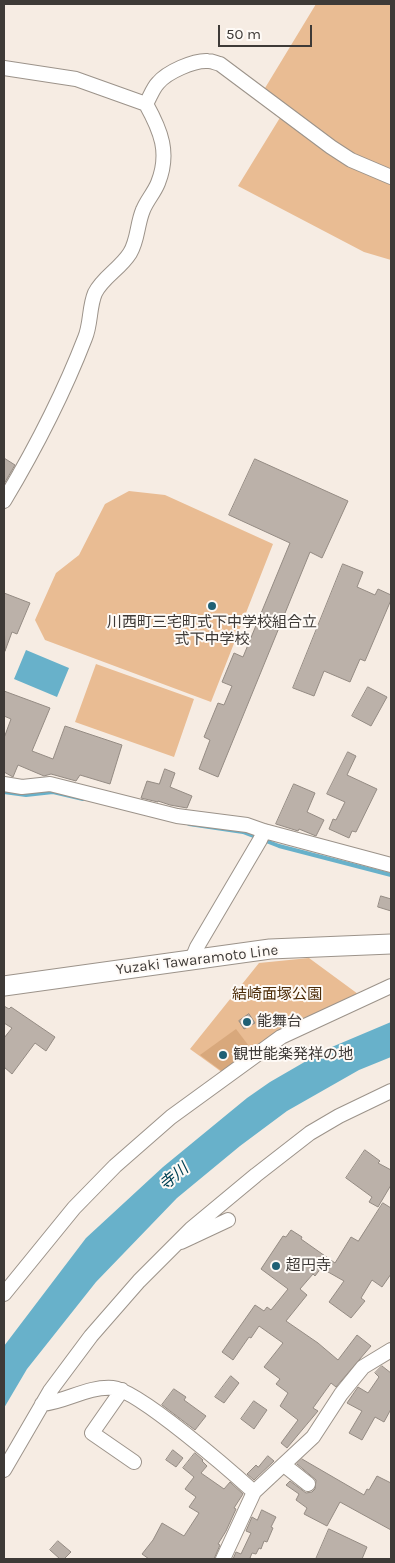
<!DOCTYPE html>
<html>
<head>
<meta charset="utf-8">
<style>
  body { margin:0 }
  #map { position:relative; width:395px; height:1563px; overflow:hidden; background:#f6ece3; font-family:Karla,sans-serif }
  canvas { display:block }
  .frame { position:absolute; inset:0; border:5px solid #3e3a37; pointer-events:none }
  .scale { position:absolute; left:218px; top:25px; width:94px; height:22px; box-sizing:border-box; border:2px solid #3e3a37; border-top:0; padding-left:6px; font-size:15px; line-height:18px; white-space:nowrap; color:#3e3a37; -webkit-text-stroke:4px #fefaf6; paint-order:stroke }
</style>
</head>
<body>
<div id="map">
<canvas width="395" height="1563"></canvas>
<div class="frame"></div>
<div class="scale">50 m</div>
</div>
<script>
const ctx = document.querySelector('canvas').getContext('2d');
ctx.lineJoin = 'round';
function fillPath(path, color) { ctx.fillStyle = color; ctx.fill(path, 'evenodd'); }
function strokePath(path, color, width, dash) { ctx.strokeStyle = color; ctx.lineWidth = width; ctx.lineCap = dash ? 'butt' : 'round'; ctx.setLineDash(dash || []); ctx.stroke(path); }
function label(font, color, halo, rows, align = 'center') {
  ctx.font = font + ' Karla,"Noto Sans JP",sans-serif'; ctx.lineWidth = 4; ctx.setLineDash([]); ctx.textBaseline = 'middle'; ctx.strokeStyle = halo; ctx.fillStyle = color; for (const [text, x, y, turn = 0] of rows) {
    ctx.save(); ctx.translate(x, y); ctx.rotate((+turn || 0) * Math.PI / 180); ctx.textAlign = isNaN(turn) ? turn : align; if (halo) ctx.strokeText(text, 0, 0); ctx.fillText(text, 0, 0); ctx.restore();
  }
}
fillPath(new Path2D(`
  M316 4H391V172L345 152 262 93Z
  M281 116 391 182V260L364 252 238 186Z
  M129 491 165 495 273 544 211 702 45 640 35 620 56 573 79 555 105 504Z
  M96 664 194 699 174 757 75 722Z
  M309 958 358 994 274 1035 223 1073 190 1049 259 963Z`), '#e9bc93');
fillPath(new Path2D(`
  M236 1029 252 1050 223 1072 200 1055Z`), '#d8a87c');
fillPath(new Path2D(`
  M26 650 69 668 57 697 14 679Z
  M391 1022V1057L359 1070 287 1111 240 1146 177 1198 96 1282 27 1369 4 1408V1346L86 1238 163 1167 247 1098 270 1082 327 1049Z`), '#68b1ca');
strokePath(new Path2D(`
  M4 792 26 795 53 792 83 799
  M189 824 243 832 279 846 391 875`), '#68b1ca', 4);
const building = new Path2D(`
  M4 458 15 465 4 484Z
  M255 459 348 501 322 558 310 552 218 777 199 769 210 740 204 737 218 703 224 705 232 686 222 682 234 653 243 657 290 543 229 515Z
  M343 564 363 572 357 587 375 595 378 589 391 595V600L365 661 360 659 350 682 324 671 314 696 293 688Z
  M4 593 30 603 17 634 12 632 5 651Z
  M368 687 387 697 371 726 352 716Z
  M4 691 50 708 32 751 53 759 65 726 122 745 110 784 80 775 76 781 51 774 44 776 18 765 13 777 4 772V738L11 719 4 716Z
  M348 752 356 756 347 775 377 789 356 832 352 831 349 838 329 829 333 819 336 820 345 802 327 794Z
  M165 769 175 773 170 787 192 796 187 808 170 805 158 801V802L141 798 147 781 159 784Z
  M294 784 315 793 307 812 324 820 316 836 299 829 298 831 276 824Z
  M381 896 391 899V911L378 907Z
  M4 1006 9 1009 11 1007 55 1037 46 1051 35 1043 12 1074 4 1067V1038L12 1028 4 1023Z
  M249 1014 255 1023 244 1029 239 1021Z
  M365 1150 380 1161 378 1163 391 1170V1185L378 1207 369 1202 372 1197 346 1178Z
  M383 1203 391 1208V1274L382 1287 372 1280 361 1298 365 1301 351 1318 329 1302 344 1281 321 1268 315 1276 313 1274 300 1289 307 1295 286 1321 318 1343 338 1360 357 1335 371 1346 336 1387 331 1383 313 1408 318 1411 287 1448 281 1443 298 1420 280 1406 288 1393 276 1384 280 1379 264 1367 283 1343 259 1326 251 1338 249 1337 233 1360 222 1352 255 1305 264 1311 267 1307 271 1310 288 1289 261 1269 283 1236 286 1237 291 1230 302 1237 301 1239 335 1263 351 1237 358 1241Z
  M382 1366 391 1373V1409L384 1422 375 1417 362 1440 349 1433 362 1411 347 1403 358 1387 368 1393 379 1377 375 1373Z
  M231 1376 239 1383 224 1403 215 1397Z
  M174 1389 186 1397 184 1400 206 1416 195 1430 162 1405Z
  M254 1401 267 1410 254 1429 241 1419Z
  M173 1450 183 1458 176 1467 166 1460Z
  M195 1453 203 1460 202 1461 207 1466 201 1473 224 1489 230 1482 243 1494 234 1508 236 1509 226 1531 218 1544 220 1545 214 1559H149L142 1554 153 1540 162 1523 184 1536 199 1513 189 1507 196 1497 185 1489 194 1477 183 1468Z
  M268 1456 274 1461 254 1480 247 1474 256 1465 258 1467Z
  M302 1459 364 1495 367 1489 369 1490 377 1476 391 1483V1530L340 1502 327 1526 304 1514 307 1508 296 1500 299 1494 286 1485 290 1481 306 1493 312 1492 315 1489 316 1480 297 1464Z
  M262 1510 276 1517 271 1527 273 1528 267 1542 264 1541 261 1549 259 1548 256 1554 252 1553 250 1558 253 1559H233L236 1552 241 1554 251 1533 246 1531 252 1517 257 1520Z
  M329 1529 367 1547 362 1559H316Z
  M58 1541 71 1552 64 1559H60L50 1550Z`);
fillPath(building, '#bbb1a9');
strokePath(building, '#948b83', 1);
const minor = new Path2D(`
  M4 68 76 79 146 104C161 131 170 153 158 183 154 193 147 200 143 210 137 224 138 240 130 253 120 269 103 277 95 293 89 307 91 324 85 338 63 395 35 449 4 501
  M146 104C150 97 153 88 158 83 167 72 194 60 208 61 212 61 216 63 220 64L331 147 351 160 391 177
  M4 784 22 787 50 784 177 816 247 825 264 831 391 865
  M192 959 197 947 260 840 264 831
  M181 1242 228 1220
  M4 1294 74 1208 115 1166 171 1117 281 1037 391 986
  M122 1390 92 1433 134 1462
  M42 1404C66 1402 87 1386 113 1388 138 1390 232 1472 254 1492
  M284 1465 308 1484
  M4 1470 50 1391 91 1336 139 1281 191 1229 256 1175 310 1133 339 1116 391 1091
  M223 1559 254 1492 313 1437 341 1394 363 1367 391 1350`);
const secondary = new Path2D(`
  M4 986 270 949 391 944`);
strokePath(minor, '#9c938a', 16);
strokePath(secondary, '#9c938a', 21);
strokePath(minor, '#fff', 14);
strokePath(secondary, '#fff', 19);
for (const [x, y, r, color] of [
  [212,606,5,"#1f6075"],
  [247,1022,5,"#1f6075"],
  [223,1055,5,"#1f6075"],
  [276,1266,5,"#1f6075"]
]) { const dot = new Path2D(); dot.arc(x, y, r, 0, 2 * Math.PI); ctx.fillStyle = color; ctx.fill(dot); strokePath(dot, '#fefaf6', 2); }
label('15px', '#3e3a37', '#fefaf6', [
  ["川西町三宅町式下中学校組合立",212,623,"center"],
  ["式下中学校",212,640,"center"],
  ["能舞台",257,1022],
  ["観世能楽発祥の地",233,1055],
  ["超円寺",286,1266]
], 'left');
label('15px', '#3e3a37', '#fefaf6', [
  ["Yuzaki Tawaramoto Line",197,960,-7]
]);
label('15px', '#4c2c08', '#fefaf6', [
  ["結崎面塚公園",277,995]
]);
label('italic 16px', '#004255', '#fefaf6', [
  ["寺川",174,1177,-40]
]);
</script>
</body>
</html>
